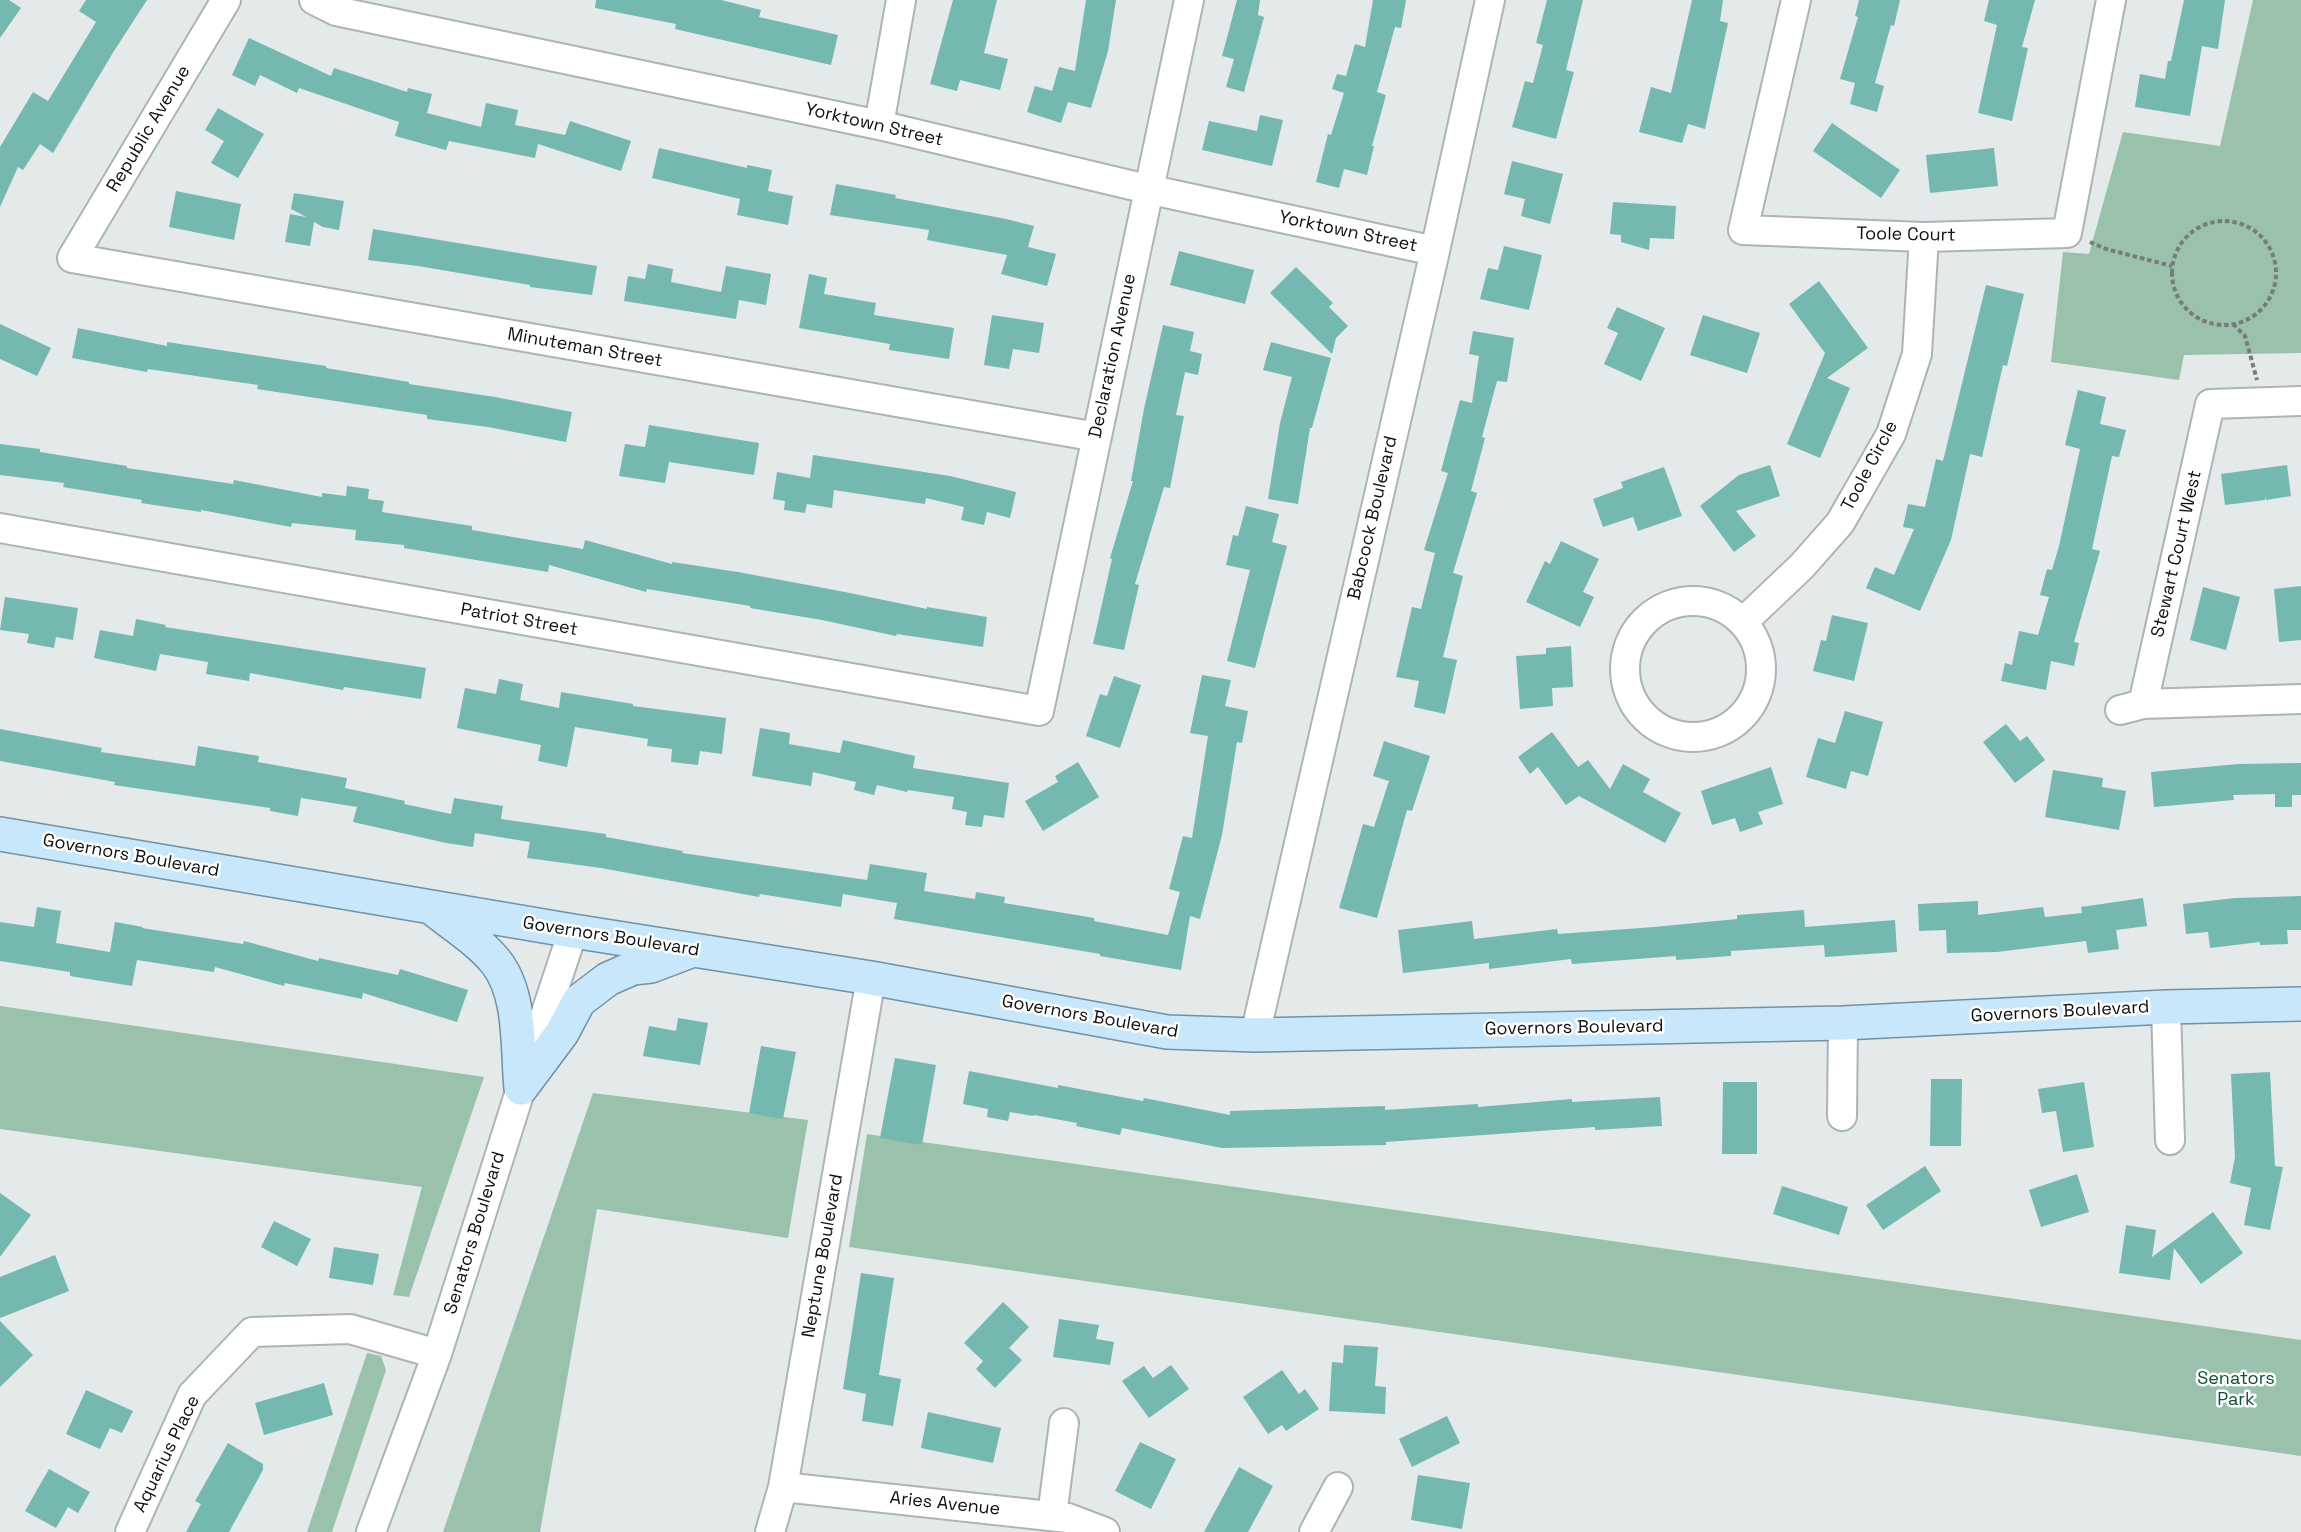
<!DOCTYPE html>
<html>
<head>
<meta charset="utf-8">
<style>
  body { margin:0 }
  canvas { display:block; background:#e4e9ea }
</style>
</head>
<body>
<canvas width="2301" height="1532"></canvas>
<script>
const ctx = document.querySelector('canvas').getContext('2d');
ctx.lineJoin = 'round';
function fillPath(path, color) { ctx.fillStyle = color; ctx.fill(path, 'evenodd'); }
function strokePath(path, color, width, dash) { ctx.strokeStyle = color; ctx.lineWidth = width; ctx.lineCap = dash ? 'butt' : 'round'; ctx.setLineDash(dash || []); ctx.stroke(path); }
function label(font, color, halo, rows, align = 'center') {
  ctx.font = font + ' "Space Grotesk",sans-serif'; ctx.lineWidth = 5; ctx.setLineDash([]); ctx.textBaseline = 'middle'; ctx.strokeStyle = halo; ctx.fillStyle = color; for (const [text, x, y, turn = 0] of rows) {
    ctx.save(); ctx.translate(x, y); ctx.rotate((+turn || 0) * Math.PI / 180); ctx.textAlign = isNaN(turn) ? turn : align; if (halo) ctx.strokeText(text, 0, 0); ctx.fillText(text, 0, 0); ctx.restore();
  }
}
fillPath(new Path2D(`
  M2253 0H2301V353L2184 355 2179 380 2051 362 2063 252 2089 254 2123 132 2220 146Z
  M0 1006 484 1077 409 1297 393 1295 422 1187 0 1129Z
  M593 1093 808 1120 788 1238 597 1209 540 1532H443Z
  M867 1134 2301 1340V1456L849 1247Z
  M367 1353 381 1356 386 1370 332 1532H307Z`), '#9ac1ab');
fillPath(new Path2D(`
  M0 0H9L21 8 0 38Z
  M86 0H147L114 51 53 153 40 144 23 170 18 167 0 207V147L33 92 48 101 96 22 79 11Z
  M596 0H721L761 10 759 17 838 35 831 65 675 29 676 24 595 8Z
  M953 0H997L984 53 1008 59 1000 90 960 80 957 91 930 84Z
  M1086 0H1116L1108 51 1091 108 1068 102 1061 123 1027 112 1035 86 1052 91 1059 67 1075 71Z
  M1237 0H1260L1258 15 1264 17 1244 92 1226 87 1234 59 1222 56Z
  M1373 0H1406L1401 28 1395 27 1377 92 1386 95 1372 146H1374L1367 175 1344 169 1339 188 1316 182 1328 134 1331 135 1344 93 1332 89 1337 74 1346 76 1355 44 1365 47Z
  M1547 0H1583L1566 70 1574 72 1556 139 1512 127 1525 81 1533 83 1543 45 1536 43Z
  M1692 0H1723L1720 21 1728 23 1705 129 1688 124 1682 143 1639 132 1651 87 1671 93Z
  M1859 0H1900L1894 26 1891 25 1875 83 1884 86 1877 112 1850 104 1855 83 1840 79 1858 17 1855 16Z
  M1989 0H2035L2022 47 2028 48 2012 121 1978 113 1997 25 1984 21Z
  M2184 0H2225L2218 49 2202 46 2190 116 2135 107 2140 74 2165 79 2168 61H2171Z
  M249 38 331 76 334 68 407 92 408 88 432 94 427 113 481 127 486 103 518 110 515 125 565 135 570 121 631 141 621 171 538 144 535 158 449 141 446 150 395 136 399 122 299 88 297 93 260 75 255 86 232 75Z
  M218 108 264 134 238 178 211 163 224 141 205 130Z
  M1260 115 1283 120 1272 166 1202 150 1209 121 1257 131Z
  M1832 123 1900 170 1881 198 1813 151Z
  M659 148 747 168V165L772 170 768 191 793 196 788 225 737 215 740 199 652 178Z
  M1994 148 1998 186 1930 193 1926 155Z
  M1512 161 1563 174 1550 224 1521 216 1525 199 1504 194Z
  M836 184 896 195 895 198 1006 219 1034 226 1028 247 1056 254 1047 286 1001 274 1007 255 927 240 929 230 830 215Z
  M176 191 241 204 234 240 169 227Z
  M294 193 344 201 339 230 323 227 314 222 310 246 285 242 290 214 306 217 291 209Z
  M1613 202 1676 206 1674 239 1650 238 1649 250 1621 242V235L1610 234Z
  M373 229 597 266 592 295 530 287V285L418 266 368 260Z
  M1504 246 1542 255 1529 310 1480 299 1488 268 1498 270Z
  M1179 251 1254 270 1245 304 1170 285Z
  M648 264 673 269 671 282 721 292 726 266 771 274 766 305 739 300 736 319 624 301 628 276 645 279Z
  M1296 267 1333 303 1329 307 1348 326 1336 338 1332 354 1270 293Z
  M809 274 827 278 824 294 876 303 874 315 954 328 949 359 889 350 890 344 799 328Z
  M1819 281 1868 348 1827 378 1850 388 1820 458 1787 444 1825 353 1789 304Z
  M1986 285 2024 294 2007 366 2003 365 1982 457 1970 454 1951 540 1920 611 1866 588 1875 567 1894 575 1914 529 1903 527 1908 504 1925 507 1936 459 1943 461Z
  M1617 307 1665 328 1641 381 1604 364 1618 333 1607 328Z
  M992 315 1044 323 1039 353 1013 349 1009 369 984 365Z
  M1703 315 1760 333 1747 373 1690 355Z
  M0 324 51 348 37 376 0 359Z
  M1163 325 1194 332 1190 351 1202 354 1198 375 1185 372 1176 415 1184 416 1170 488 1164 487 1135 584 1139 585 1124 650 1093 644 1112 559 1110 558 1133 481H1131L1144 409Z
  M78 328 167 346V342L326 366V368L409 382V384L495 397 572 412 566 442 488 427 427 419V415L257 389 258 385 148 369 147 372 72 358Z
  M1473 331 1514 338 1507 382 1497 381 1482 437 1485 438 1471 491 1477 493 1453 573 1463 576 1443 657 1457 660 1445 714 1414 707 1419 681 1396 677 1412 607 1421 609 1435 553 1424 550 1448 473 1441 471 1460 400 1472 403 1479 356 1469 354Z
  M1271 342 1331 358 1312 428H1310L1298 504 1268 499 1280 423 1292 377 1263 370Z
  M2078 390 2106 397 2100 424 2126 430 2119 457 2112 456 2092 549 2100 551 2074 642 2079 643 2074 666 2051 661 2046 690 2001 681 2005 663 2012 665 2019 631 2038 635 2049 597 2040 595 2047 569 2052 570 2059 546 2080 449 2065 445Z
  M649 425 759 443 754 475 669 462 665 483 619 476 625 444 645 447Z
  M0 444 40 449V452L127 466V468L233 484 234 480 322 497V493L346 496 347 486 369 489 368 499 384 501 382 512 472 526V530L583 549 585 540 672 564V562L738 572 845 592 927 609V607L987 617 983 647 897 634 896 636 822 620 750 608V606L647 589 646 592 549 565 548 572 404 548V545L355 540 356 530 292 523 291 527 201 510V512L141 503 142 500 63 487 64 483 0 475Z
  M813 455 950 476 1016 492 1010 518 987 512 984 525 961 520 964 507 926 498 925 504 834 490 832 508 807 504 805 513 784 510 785 501 773 499 777 472 810 478Z
  M1770 465 1780 496 1736 511 1756 536 1734 552 1700 506 1739 475Z
  M2287 465 2291 496 2266 500V496L2265 500 2225 505 2221 474Z
  M1664 467 1682 516 1638 531 1633 517 1603 527 1593 499 1623 488 1621 482Z
  M1246 506 1279 514 1272 542 1287 546 1255 668 1227 661 1250 570 1226 565 1233 535 1238 536Z
  M1561 541 1599 559 1583 592 1594 597 1580 627 1526 602 1545 561 1550 564Z
  M2301 586V640L2279 642 2274 589Z
  M2203 587 2240 597 2226 650 2190 640Z
  M5 597 78 608 73 640 56 637 54 648 27 643 29 634 0 630Z
  M1832 615 1868 623 1854 681 1813 671 1821 640 1826 641Z
  M136 619 166 625 165 627 426 668 421 699 344 687 343 690 250 673 249 681 206 674 208 662 160 654 156 671 94 658 100 630 133 636Z
  M1571 646 1573 687 1552 688 1553 706 1520 709 1516 656 1546 654V648Z
  M1202 675 1231 680 1225 706 1248 711 1242 743 1237 742 1222 835 1200 919 1190 916 1181 970 1100 956V954L894 919 897 903 843 894 841 907 760 894 759 897 601 868 527 858 530 842 475 833 473 847 446 843 353 822 357 807 301 798 298 816 270 811V808L114 785 115 782 0 761V729L102 748 101 752 195 766 198 746 259 756 258 762 347 778 345 788 405 801 404 804 451 814 454 798 503 806 501 819 606 834V837L683 851 682 853 867 880 870 864 927 873 924 891 975 899 976 892 1005 897 1004 903 1094 918V921L1168 935 1180 892 1169 889 1183 836 1192 838 1208 736 1190 733Z
  M1114 676 1141 685 1120 748 1086 736 1100 694 1107 696Z
  M499 679 523 684 520 700 559 708 561 692 633 704V706L726 718 722 754 700 751 698 765 671 762 672 749 647 746 648 739 575 727 567 767 538 761 541 745 457 728 465 688 496 694Z
  M1845 711 1883 722 1868 776 1851 771 1846 789 1806 777 1818 738 1835 743Z
  M2006 724 2020 741 2027 736 2045 760 2015 783 1983 742Z
  M760 728 790 733 789 744 840 753 843 740 915 756 913 768 1009 783 1004 818 984 815 982 827 965 825 967 812 952 809 954 797 908 790 907 792 877 785 874 795 854 790 856 782 813 772 811 786 752 776Z
  M1552 732 1578 767 1588 760 1610 789 1623 764 1650 779 1643 792 1681 813 1665 843 1579 796 1566 805 1538 767 1530 774 1518 757Z
  M1384 741 1430 756 1412 811 1407 810 1377 918 1339 908 1363 824 1374 827 1389 781 1373 776Z
  M1078 762 1099 797 1043 831 1025 801 1058 782 1055 776Z
  M2301 763V795H2292V807H2275V794L2233 795 2234 800 2154 807 2151 772 2238 764Z
  M1771 767 1783 804 1758 812 1763 824 1740 832 1735 818 1712 825 1701 791Z
  M2053 770 2103 778 2102 787 2126 791 2119 830 2045 817Z
  M2301 896V930H2287L2288 944 2260 945V942L2210 948 2208 932 2186 934 2183 904 2235 898Z
  M2143 898 2147 926 2116 930 2119 949 2088 953 2086 941 1997 952 1947 953 1946 930 1919 931 1918 904 1978 901V915L2043 907 2045 917 2082 913 2081 907Z
  M37 907 61 911 56 943 110 952 115 922 143 927 142 928 243 944 244 941 318 961 319 958 398 975 400 969 468 990 457 1022 363 993 362 999 285 983 284 986 215 967 214 972 137 960 132 986 70 976V972L0 961V922L34 927Z
  M1804 910 1805 927 1895 920 1897 952 1825 957 1824 945 1731 951V956L1676 960V956L1572 964 1571 959 1489 969V963L1403 973 1398 930 1472 921 1474 939 1557 929 1558 934 1654 927 1737 919V915Z
  M678 1018 708 1023 700 1065 643 1056 649 1026 676 1031Z
  M761 1046 796 1052 783 1119 749 1113Z
  M895 1058 936 1065 922 1145 880 1138Z
  M969 1071 1058 1088V1085L1143 1101 1144 1098 1230 1115V1111L1385 1106V1110L1478 1104V1107L1572 1099V1102L1660 1097 1662 1126 1595 1130V1127L1386 1142V1145L1222 1148 1122 1128 1120 1135 1076 1126 1077 1123 1034 1115 1033 1116 1010 1112 1008 1121 987 1117 988 1109 963 1104Z
  M2270 1072 2275 1166 2283 1167 2270 1230 2244 1225 2251 1188 2230 1183 2235 1157 2231 1074Z
  M1931 1079H1962L1961 1146H1930Z
  M1723 1082H1757V1154H1722Z
  M2084 1082 2094 1147 2063 1152 2056 1111 2042 1113 2038 1089Z
  M1925 1166 1941 1191 1883 1230 1866 1205Z
  M2077 1174 2089 1212 2041 1227 2029 1190Z
  M1782 1186 1848 1207 1839 1235 1773 1214Z
  M0 1193 31 1215 0 1257Z
  M2213 1212 2243 1253 2201 1284 2174 1248 2170 1280 2119 1273 2126 1225 2156 1230 2152 1257Z
  M274 1221 311 1239 297 1266 261 1247Z
  M334 1247 379 1254 373 1285 329 1278Z
  M55 1255 69 1291 0 1318V1277Z
  M861 1273 894 1278 879 1375 901 1379 893 1426 862 1421 866 1394 843 1389Z
  M1003 1302 1029 1327 1009 1348 1022 1360 995 1388 976 1369 983 1361 964 1343Z
  M1059 1319 1099 1325 1096 1339 1114 1342 1110 1365 1053 1357Z
  M0 1321 33 1355 0 1387Z
  M1344 1345 1378 1347 1375 1386 1386 1387 1385 1414 1329 1411 1332 1362 1343 1363Z
  M1171 1365 1189 1389 1149 1418 1122 1381 1144 1366 1153 1378Z
  M1282 1370 1299 1394 1305 1389 1319 1409 1286 1431 1282 1425 1268 1434 1243 1397Z
  M324 1383 333 1415 264 1435 255 1403Z
  M86 1390 133 1411 122 1433 110 1428 100 1449 66 1434Z
  M928 1412 1001 1428 993 1463 921 1448Z
  M1447 1416 1460 1443 1412 1467 1399 1439Z
  M1140 1442 1176 1459 1151 1509 1115 1491Z
  M228 1443 263 1464V1470L229 1532H186L201 1504 195 1501Z
  M1239 1467 1273 1486 1248 1532H1204Z
  M49 1469 90 1492 78 1513 68 1507 56 1528 25 1511Z
  M1418 1475 1470 1483 1462 1529 1411 1520Z`), '#75b8b0');
const minor = new Path2D(`
  M226 0 72 258 1097 437
  M314 0 336 11 879 125 1147 189 1435 251
  M1796 0 1743 230 1924 237 2067 233 2111 0
  M879 125 901 0
  M0 528 1039 711 1189 0
  M1625 669a68 68 0 1 1 136 0a68 68 0 1 1-136 0Z
  M1743 622 1802 566 1840 523 1891 434 1917 354 1924 237
  M2143 704 2210 404 2301 401
  M2120 710 2143 704 2301 699
  M2166 1007 2170 1140
  M1255 1035 1435 251 1490 0
  M1842 1116 1843 1023
  M783 1487 1068 1518 1105 1532
  M1052 1516 1064 1423
  M130 1532 192 1395 252 1332 350 1329 437 1354
  M371 1532 437 1354 521 1088 573 931
  M770 1532 783 1487 871 978
  M1314 1532 1338 1487`);
const major = new Path2D(`
  M0 834 573 931 871 978 1167 1032 1255 1035 1843 1023 2166 1007 2301 1004
  M432 908C453 925 479 941 496 962 522 995 517 1049 521 1088
  M521 1088 562 1033 579 1001 608 979 633 968 651 966 688 952`);
strokePath(minor, '#aeb3b4', 32);
strokePath(major, '#7091a6', 36);
strokePath(new Path2D(`
  M2172 273a52 52 0 1 1 104 0a52 52 0 1 1-104 0Z
  M2090 242 2106 249 2172 266
  M2233 324 2245 336 2257 380`), '#777b7b', 4, [4.5, 3]);
strokePath(minor, '#fff', 28);
strokePath(major, '#c9e7fa', 33);
label('18px', '#0e1010', '#fff', [
  ["Yorktown Street",874,125,13],
  ["Republic Avenue",149,129,-59],
  ["Yorktown Street",1348,232,12],
  ["Toole Court",1906,235,1],
  ["Minuteman Street",585,348,10],
  ["Declaration Avenue",1113,356,-78],
  ["Toole Circle",1870,466,-62],
  ["Babcock Boulevard",1373,518,-77],
  ["Stewart Court West",2177,554,-77],
  ["Patriot Street",519,620,10],
  ["Governors Boulevard",131,856,10],
  ["Governors Boulevard",611,937,9],
  ["Governors Boulevard",2060,1012,-3],
  ["Governors Boulevard",1090,1017,10],
  ["Governors Boulevard",1574,1028,-1],
  ["Senators Boulevard",475,1233,-73],
  ["Neptune Boulevard",823,1256,-80],
  ["Aquarius Place",167,1454,-64],
  ["Aries Avenue",945,1504,6]
]);
label('18px', '#0e5035', '#fff', [
  ["Senators",2236,1379],
  ["Park",2236,1400]
]);
</script>
</body>
</html>
